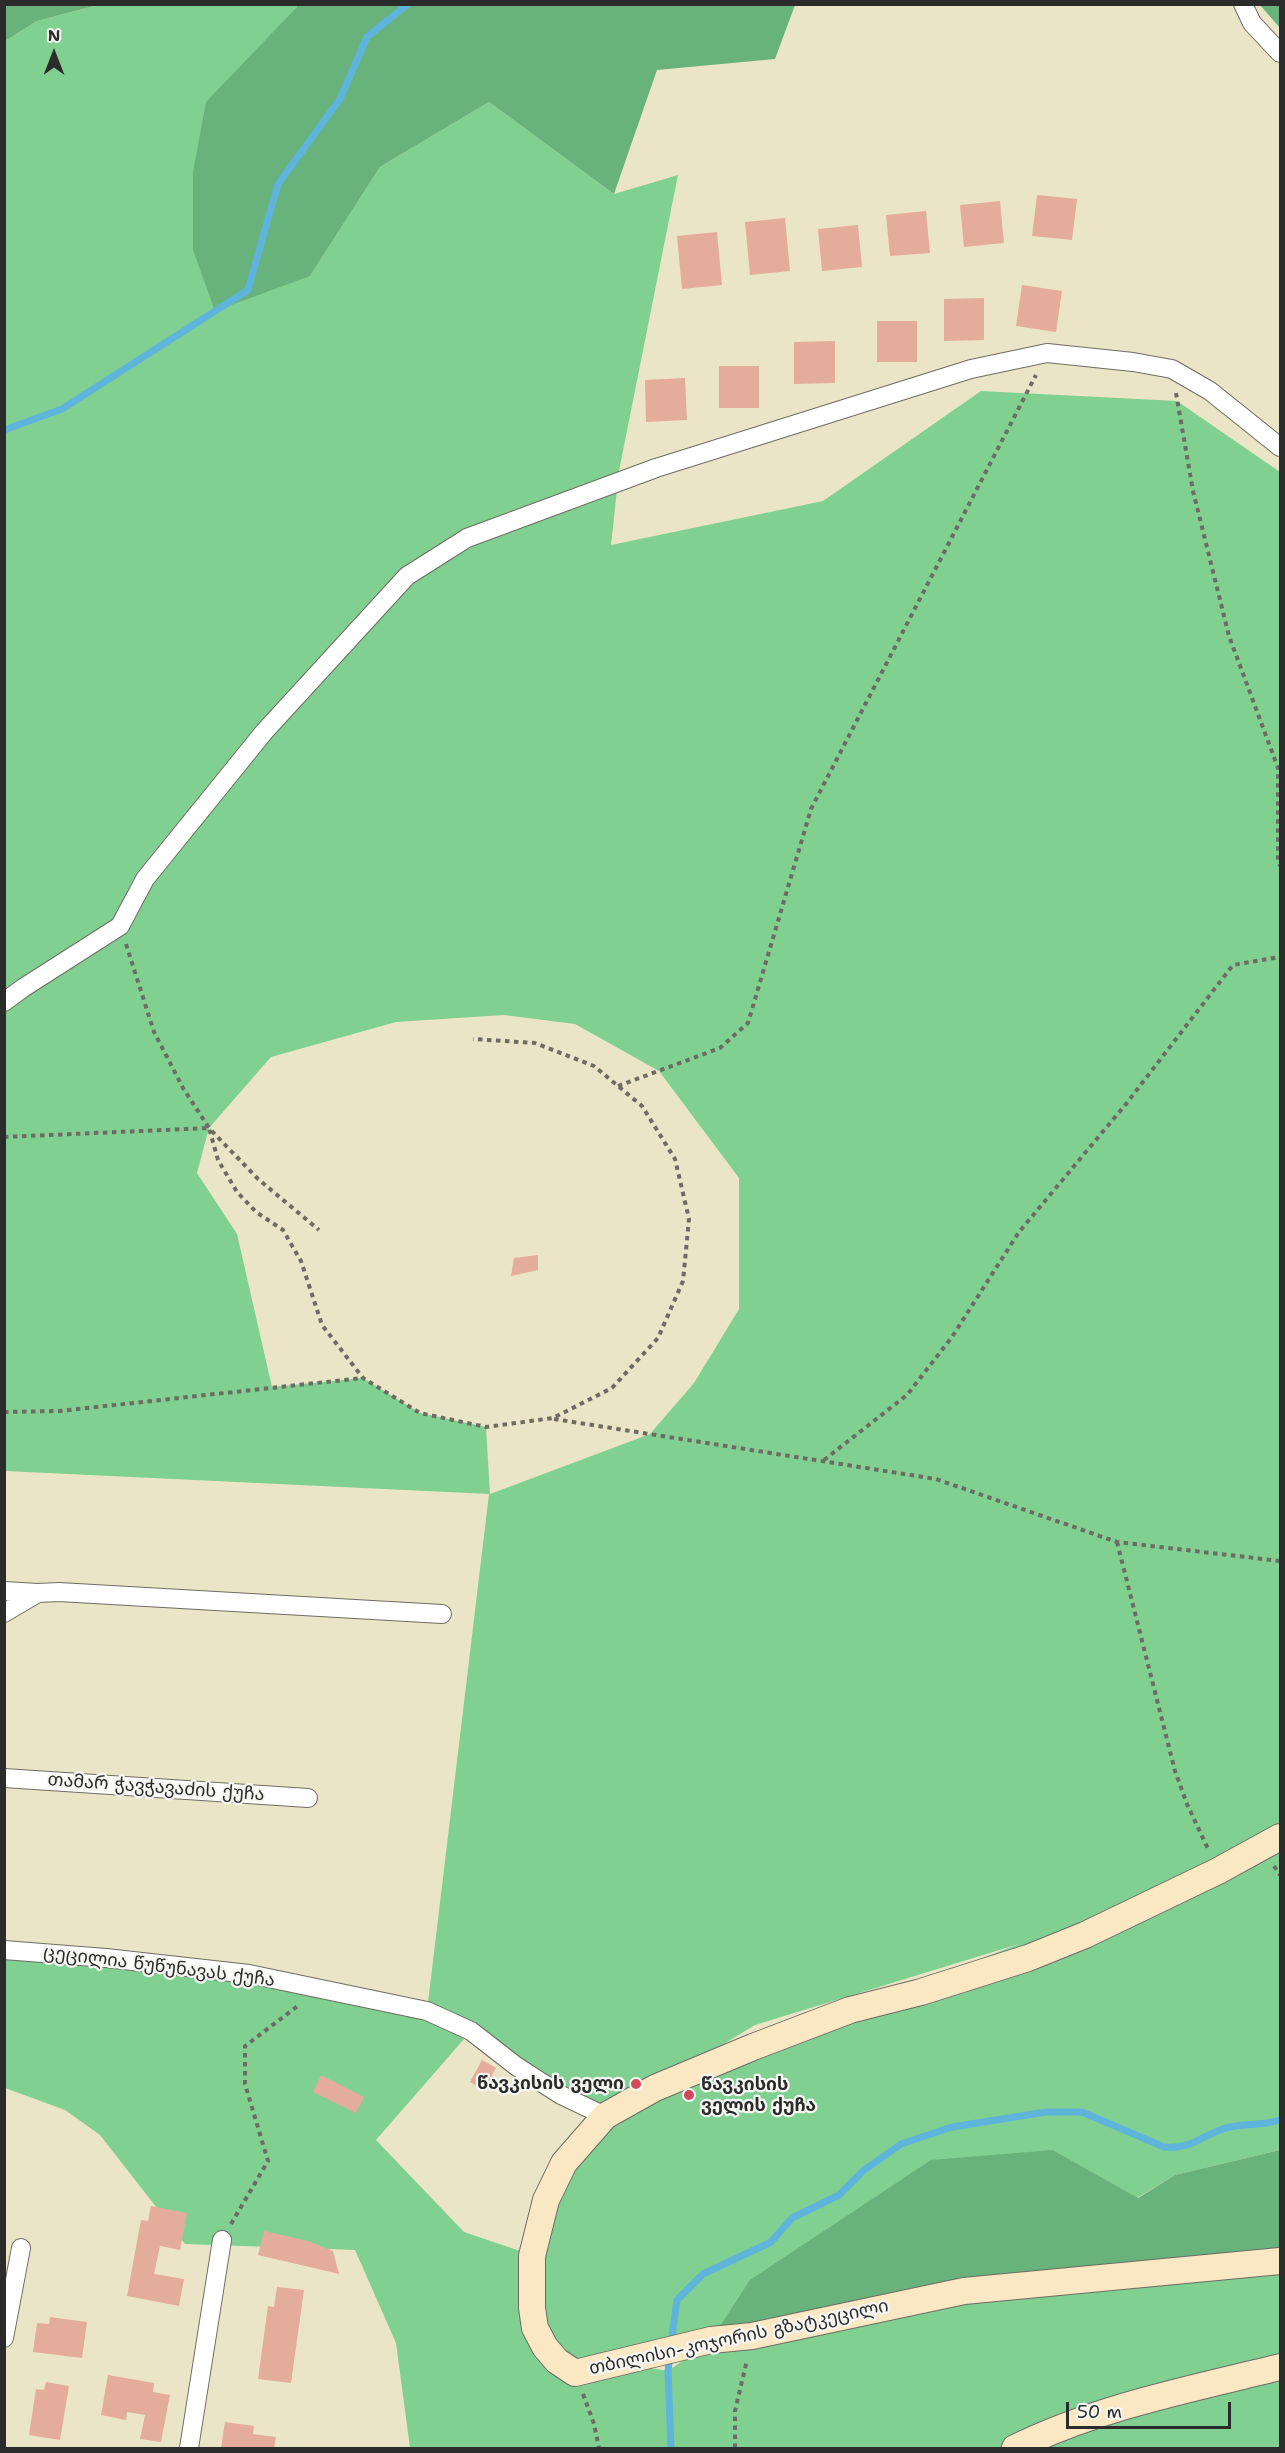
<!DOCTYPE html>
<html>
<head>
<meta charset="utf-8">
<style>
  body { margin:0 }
  #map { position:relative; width:1285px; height:2453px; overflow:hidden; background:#ebe5c8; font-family:"Shantell Sans",sans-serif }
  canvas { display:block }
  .frame { position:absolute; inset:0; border:6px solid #2b2b2b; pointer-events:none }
  .north { position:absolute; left:24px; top:24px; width:60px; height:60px; -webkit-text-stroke:4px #f6f6f2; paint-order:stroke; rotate:0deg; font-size:16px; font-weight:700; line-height:24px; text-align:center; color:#2b2b2b }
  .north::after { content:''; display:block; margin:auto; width:21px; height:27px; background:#2b2b2b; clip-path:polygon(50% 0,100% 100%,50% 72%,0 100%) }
  .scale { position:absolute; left:1066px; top:2402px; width:165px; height:27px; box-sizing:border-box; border:3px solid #2b2b2b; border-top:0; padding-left:8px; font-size:18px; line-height:21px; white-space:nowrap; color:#2b2b2b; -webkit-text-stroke:4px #f6f6f2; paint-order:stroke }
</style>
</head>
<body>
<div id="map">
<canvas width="1285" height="2453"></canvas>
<div class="frame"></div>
<div class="north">N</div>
<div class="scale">50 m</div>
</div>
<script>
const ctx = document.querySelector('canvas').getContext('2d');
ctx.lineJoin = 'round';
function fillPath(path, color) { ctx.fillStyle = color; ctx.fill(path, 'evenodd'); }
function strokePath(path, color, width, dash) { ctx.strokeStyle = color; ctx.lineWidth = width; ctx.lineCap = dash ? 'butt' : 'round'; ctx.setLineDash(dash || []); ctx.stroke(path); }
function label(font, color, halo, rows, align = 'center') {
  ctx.font = font + ' "Shantell Sans","Noto Sans Georgian",sans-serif'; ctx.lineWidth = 4.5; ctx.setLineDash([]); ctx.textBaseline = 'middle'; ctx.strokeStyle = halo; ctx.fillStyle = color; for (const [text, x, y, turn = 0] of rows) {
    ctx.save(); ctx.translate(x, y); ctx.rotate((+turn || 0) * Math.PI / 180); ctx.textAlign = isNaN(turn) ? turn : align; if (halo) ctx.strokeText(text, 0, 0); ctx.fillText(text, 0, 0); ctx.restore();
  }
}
fillPath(new Path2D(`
  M98 5H297L310 276 380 167 489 102 614 194 678 175 619 471 611 545 823 501 981 391 1177 401 1280 472V2150L1175 2175 1137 2198 1053 2150 892 2306 1280 2261V2448H410L396 2343 355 2250 185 2244 100 2135 65 2110 5 2088V1950L106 1958 427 2011 489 1494 5 1471V41L37 21ZM504 1015 575 1024 659 1071 739 1178V1309L694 1383 650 1434 490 1494 486 1427 420 1413 363 1378 272 1387 237 1234 197 1173 209 1128 271 1057 396 1022ZM1019 1944 753 2047 633 2099 755 2025ZM471 2031 605 2116 546 2200 532 2255 464 2232 376 2140ZM709 2342 668 2371 622 2363Z`), '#80d091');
fillPath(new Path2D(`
  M5 4H98V5L37 21 5 41Z
  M297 5V4L795 5 775 59 657 70 614 194 489 102 380 167 310 276 215 311 193 250V172L206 102 297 7Z
  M1260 5H1280V28Z
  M1053 2150 1138 2198 1175 2175 1280 2150V2261L964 2291 711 2340 750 2280 931 2160Z`), '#68b27b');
strokePath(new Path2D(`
  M4 430 62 409 248 290 278 184 340 99 367 37 408 4
  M671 2344 677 2300 703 2274 771 2242 792 2218 839 2195 863 2171 901 2144 952 2127 1046 2112H1082L1164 2147C1194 2150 1205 2132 1230 2127 1248 2123 1261 2126 1280 2120
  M670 2355 668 2371 671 2448`), '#5fb4db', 7);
fillPath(new Path2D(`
  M1037 195 1077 199 1072 240 1032 236Z
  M1000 201 1004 243 964 247 960 205Z
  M926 211 930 253 890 256 886 215Z
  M785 218 790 271 750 275 745 222Z
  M858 225 862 267 822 271 818 229Z
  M717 232 722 285 682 289 677 236Z
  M1022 285 1062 291 1056 332 1016 326Z
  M984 298V340L944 341V299Z
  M877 321H917V362H877Z
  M835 341V383L794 384V342Z
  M719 366H759V408H719Z
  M685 378 687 420 646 422 645 380Z
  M538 1255V1270L511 1276 514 1258Z
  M482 2060 496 2068 484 2090 470 2082Z
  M321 2075 364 2097 356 2113 313 2092Z
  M151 2206 187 2213 180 2250 160 2246 154 2274 184 2279 179 2306 127 2296 141 2220 148 2221Z
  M264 2231 308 2241 333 2251 339 2274 258 2255Z
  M277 2287 304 2290 291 2383 258 2379 268 2306 274 2307Z
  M50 2317 87 2322 82 2358 33 2352 37 2323 49 2324Z
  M108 2375 154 2383 153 2392 170 2395 161 2442 140 2439 145 2415 127 2412 126 2420 101 2415Z
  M46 2382 69 2386 60 2440 29 2435 36 2389 44 2390Z
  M225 2422 254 2426 253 2434 276 2437 274 2448H221Z`), '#e4ac9b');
const street = new Path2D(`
  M1243 4 1252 23 1280 53
  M4 1002 23 988 120 926 145 879 264 732 407 576 467 538 656 468 971 369 1047 353 1133 362 1172 369 1210 391 1280 447
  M4 1591 38 1593
  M4 1613 38 1593 59 1592 442 1614
  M4 1778 308 1798
  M4 1950 106 1958 249 1974 427 2011 471 2031 516 2066 561 2095 605 2116
  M4 2338 21 2248
  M189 2448 222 2240`);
const secondary = new Path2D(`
  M1280 1837 1218 1871 1085 1935 1028 1958 921 1992 850 2010 753 2047 655 2088 605 2116 564 2163 546 2200 532 2256V2308L535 2328 545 2347 557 2361 575 2373 711 2340 752 2336 964 2291 1280 2261
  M1015 2448C1098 2407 1191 2389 1280 2367`);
strokePath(street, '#6e6c62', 20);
strokePath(secondary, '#6e6c62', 28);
strokePath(new Path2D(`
  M1176 393 1193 491 1229 636 1278 768V861L1280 866
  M126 944 154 1032 183 1088 209 1128 258 1179 319 1230
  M618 1086 720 1048 748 1023 811 809 1036 375
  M4 1137 209 1128 218 1160 237 1192 256 1212 283 1230 301 1261 322 1325 363 1378 420 1413 486 1427 553 1418 612 1388 658 1338 683 1281 689 1219 675 1159 642 1106 594 1066 535 1043 473 1039
  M4 1412 60 1411 362 1378
  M554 1419 936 1479 1117 1542 1280 1561
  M824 1460 907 1395 952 1337 1019 1232 1126 1104 1233 965 1280 957
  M1117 1542 1175 1771 1187 1804 1209 1851
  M1274 1866 1280 1875
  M231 2224 268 2161 245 2084V2046L299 2005
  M583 2394 594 2424 599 2448
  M735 2448V2411L747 2360`), '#6e6c62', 4, [4.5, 4.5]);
strokePath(street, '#fff', 18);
strokePath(secondary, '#fae7c3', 26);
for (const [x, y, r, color] of [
  [636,2084,6,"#d1495b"],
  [689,2095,6,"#d1495b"]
]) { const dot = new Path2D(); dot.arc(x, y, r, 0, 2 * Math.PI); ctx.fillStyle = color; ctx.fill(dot); strokePath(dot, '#f6f6f2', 2); }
label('18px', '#2b2b2b', '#f6f6f2', [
  ["თამარ ჭავჭავაძის ქუჩა",156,1788,4],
  ["ცეცილია წუწუნავას ქუჩა",159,1967,7],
  ["თბილისი-კოჯორის გზატკეცილი",739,2338,-12]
]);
label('bold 18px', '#2b2b2b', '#f6f6f2', [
  ["წავკისის ველი",624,2084],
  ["წავკისის",701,2085,"left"],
  ["ველის ქუჩა",701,2106,"left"]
], 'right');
</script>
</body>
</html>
